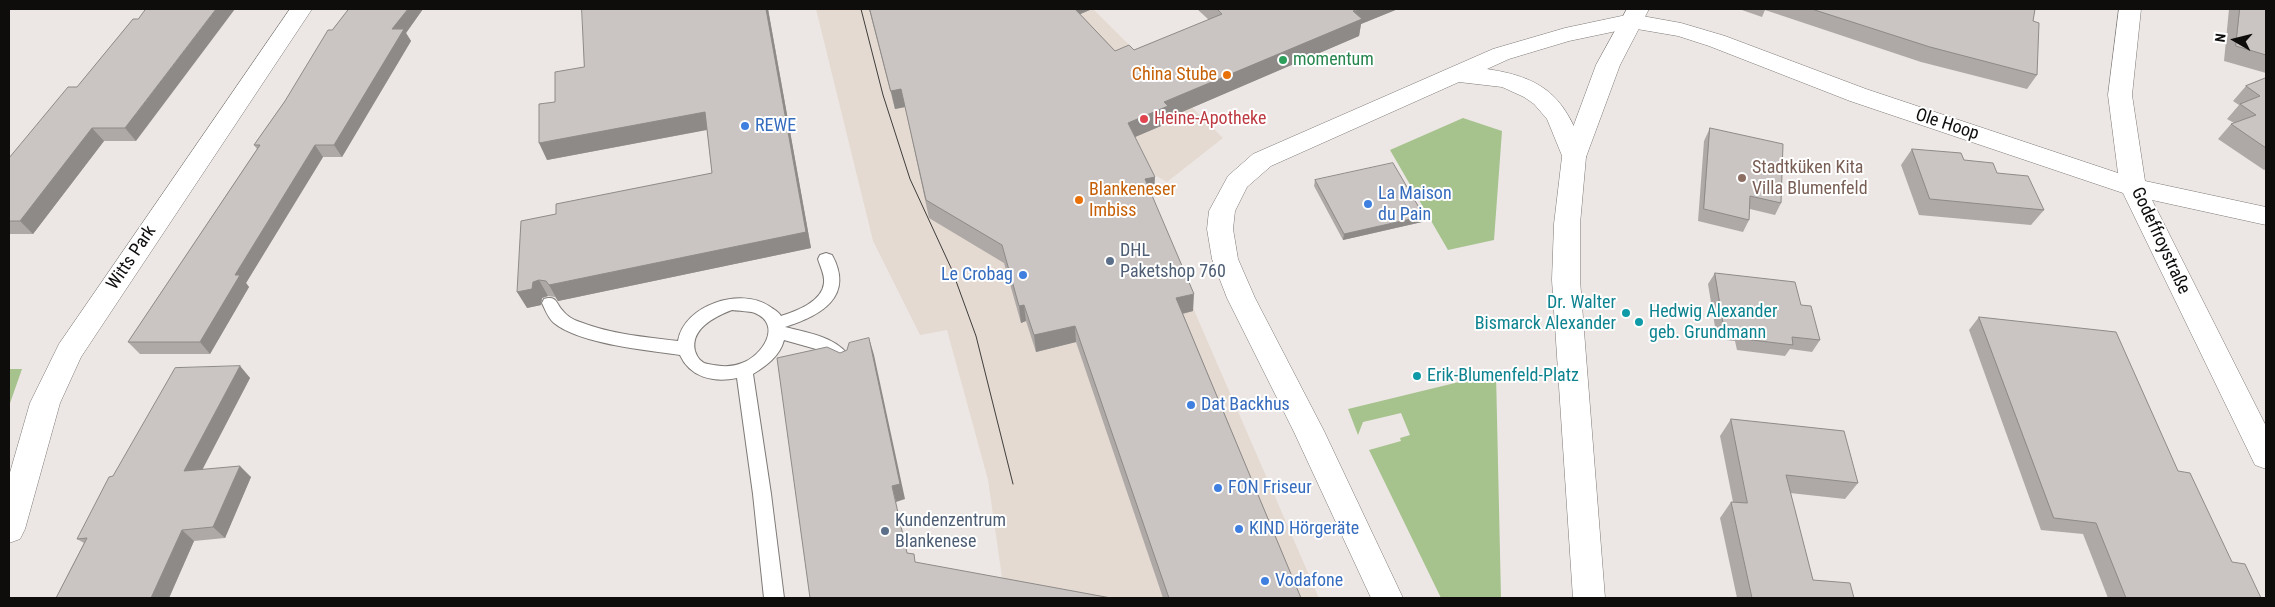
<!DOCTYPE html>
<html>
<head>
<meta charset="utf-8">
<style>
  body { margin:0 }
  #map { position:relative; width:2275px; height:607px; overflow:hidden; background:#ece7e4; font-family:"Roboto Condensed",sans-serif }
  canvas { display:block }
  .frame { position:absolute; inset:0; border:10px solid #0e0d0c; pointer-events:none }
  .north { position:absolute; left:2210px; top:15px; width:50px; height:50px; -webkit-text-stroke:4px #fff; paint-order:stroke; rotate:278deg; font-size:14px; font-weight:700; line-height:20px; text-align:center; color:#0e0d0c }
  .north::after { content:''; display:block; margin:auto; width:18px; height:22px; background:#0e0d0c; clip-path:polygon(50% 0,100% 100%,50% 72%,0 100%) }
</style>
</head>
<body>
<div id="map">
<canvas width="2275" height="607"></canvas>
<div class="frame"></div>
<div class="north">N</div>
</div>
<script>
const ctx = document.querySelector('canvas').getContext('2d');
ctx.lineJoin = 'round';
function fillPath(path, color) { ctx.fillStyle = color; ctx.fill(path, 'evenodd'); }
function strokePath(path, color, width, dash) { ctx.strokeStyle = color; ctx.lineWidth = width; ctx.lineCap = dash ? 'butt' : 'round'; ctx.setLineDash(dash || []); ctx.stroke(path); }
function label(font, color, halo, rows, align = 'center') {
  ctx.font = font + ' "Roboto Condensed",sans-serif'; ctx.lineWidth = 4; ctx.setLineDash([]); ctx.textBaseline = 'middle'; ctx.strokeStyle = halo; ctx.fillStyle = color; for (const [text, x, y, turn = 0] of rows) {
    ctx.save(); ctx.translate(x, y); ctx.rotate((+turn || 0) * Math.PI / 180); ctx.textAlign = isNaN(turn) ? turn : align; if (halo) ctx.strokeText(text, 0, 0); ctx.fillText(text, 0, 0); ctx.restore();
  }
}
fillPath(new Path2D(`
  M816 9H1093L1223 138 1167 182 1128 160 1151 202 1197 317 1319 598H1005L988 480 947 330 920 335 873 241Z`), '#e4dad1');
fillPath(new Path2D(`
  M1463 118 1502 131 1494 240 1448 250 1390 150Z
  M9 369H22L9 406Z
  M1496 373 1501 598H1441L1369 450 1401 441 1400 438 1410 435 1401 413 1363 422 1358 435 1348 409Z`), '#a6c28d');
const service = new Path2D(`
  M826 253 832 255C855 297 820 316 785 327 808 333 840 337 852 361L850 366 844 368 838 366 816 349 784 340C780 356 766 366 753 374L771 494 784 598H764L753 494 737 378C713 383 690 377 680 355 646 350 580 344 554 323 548 318 545 309 542 303L544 299C557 295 556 304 563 311 567 316 574 320 580 322 610 334 645 337 678 341 684 305 740 287 769 306 773 309 778 311 781 316 796 311 822 302 824 283 825 275 820 266 818 259L820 255ZM732 310C739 311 749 311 755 313 783 325 762 356 742 363 730 368 719 366 708 364 701 363 697 357 695 351 690 329 714 317 732 310Z`);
const minor = new Path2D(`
  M290 9H312L81 357 60 403 25 529 20 539 9 543V476L30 403 59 344Z
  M2119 9H2141L2132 95 2145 181 2266 207V225L2152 200 2266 426V469L2255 465 2123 193 1850 101 1709 46 1678 36 1631 28 1569 41 1509 59 1487 69C1549 78 1567 101 1586 157L1583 163 1574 166 1565 163 1547 119 1534 104 1524 97 1502 87 1459 82 1271 166 1247 187 1235 211 1233 229 1238 259 1255 298 1324 431 1403 598H1371L1294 432 1227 298 1212 259 1207 229 1209 211 1228 176 1253 154 1493 49 1565 28 1631 14 1681 23 1725 36 1866 89 2118 173 2108 95Z`);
const secondary = new Path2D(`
  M1627 9H1649L1620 65 1586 157 1580 224V280L1605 598H1573L1552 280 1554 224 1562 157 1596 65Z`);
strokePath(service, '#7d7976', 2);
strokePath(minor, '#7d7976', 1);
strokePath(secondary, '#7d7976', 1);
fillPath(service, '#fff');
fillPath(minor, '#fff');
fillPath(secondary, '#fff');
strokePath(new Path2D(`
  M861 9 883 95 910 179 952 270 976 336 1013 484`), '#3e3c3b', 1);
fillPath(new Path2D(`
  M349 9H423L406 33 411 41 342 157H323L246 283 249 287 210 354H140L128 342 257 149 254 145 285 101 332 30Z
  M768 9 811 248 558 301 555 297 548 296 542 298 541 305 527 308 556 214 712 173 707 130 547 160 555 102 584 67Z
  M869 9H1092L1080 14 1115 51 1134 50 1209 20 1197 9H1398L1361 24 1359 36 1168 118V123L1135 137 1154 194 1152 195 1193 311 1183 314 1301 598H1163L1076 342 1036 352 1026 321 1021 323 1004 263 929 218 905 107 895 109Z
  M1739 9H2035L2033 21 2037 75 2027 89 1921 62 1765 10 1762 17Z
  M2229 9H2266V73L2224 61Z
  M133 19 136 141H104L33 234H9V158L77 87Z
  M2266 78V169L2264 170 2218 139 2231 124 2234 123 2227 119 2239 105 2233 101 2246 86Z
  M1710 128 1781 203 1775 215 1750 209 1749 220 1743 232 1698 221 1704 141Z
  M1912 149 1964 160 1997 173 2044 210 2031 225 1919 215 1901 165Z
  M1315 180 1424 216 1422 222 1343 240 1314 186Z
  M1715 273 1801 305 1820 340 1812 352 1790 349 1785 356 1737 350 1735 341 1717 339 1708 284Z
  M1979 317 2178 471 2232 562 2261 598H2108L2083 534 2041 530 1969 330Z
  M240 366 250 378 202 469 251 477 225 538 194 541 169 598H56L84 543 77 539 113 476Z
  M1731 419 1858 483 1845 499 1790 493 1813 580 1854 598H1737L1720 518 1731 502H1733L1720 436Z`), '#aea9a7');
fillPath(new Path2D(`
  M216 9H235L136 141 125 128Z
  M408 9H423L406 33 411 41 342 157 334 145 392 29Z
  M766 9H768L811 248 558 301 549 285 806 232Z
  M1068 9H1092L1069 19Z
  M1360 9H1398L1361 24 1359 36 1168 118V123L1128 140V123L1164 102Z
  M901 89 905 107 895 109 891 91Z
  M705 112 711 129 547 160 539 143Z
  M92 128 104 141 33 234 20 221Z
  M315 145 323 157 246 283 249 287 210 354 200 342 235 275Z
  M1155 177 1154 194 1145 197V179Z
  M1424 216 1422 222 1343 240 1344 234Z
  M539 280 548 296 542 298 541 305 527 308 517 292 533 282Z
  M1194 294 1193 311 1176 315V298Z
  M1024 305 1026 321 1021 323 1019 306Z
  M1075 326 1076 342 1036 352 1034 335Z
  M869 338 874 355 905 499 896 502 912 568 892 486Z
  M240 366 250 378 196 482 184 471Z
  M240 466 251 477 225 538 213 527Z
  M182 530 194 541 169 598H151Z`), '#8d8a88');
const building = new Path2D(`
  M146 9H216L125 128H92L20 221H9V158L68 87H77L133 19H138Z
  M349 9H408L392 29H404L334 145H315L235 275H240L200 342H128L260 145H254L285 101 328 30H332Z
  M582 9H766L806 232 549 285 546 281 539 280 533 282 532 289 517 292 521 221 556 214V204L712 173 705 112 539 143V104L555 102V72L584 67Z
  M870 9H1075L1115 51 1129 45 1134 50 1222 14 1217 9H1360L1353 11 1362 19 1164 102 1168 106 1128 123 1155 177 1145 179 1194 294 1176 298 1301 598H1169L1075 326 1034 335 1024 305 1019 306 1002 245 926 200 901 89 891 91Z
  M1812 9H2035L2033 21 2039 23 2037 75 1930 47Z
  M2240 9H2266V55L2236 46Z
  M2266 78V148L2231 124 2256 115 2240 104 2260 96 2246 86Z
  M1710 128 1783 144 1781 203 1750 196 1749 220 1704 209Z
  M1912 149 1961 153 1964 160 1993 163 1997 173 2028 176 2044 210 1930 199Z
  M1393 163 1424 216 1344 234 1315 180Z
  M1715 273 1795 282 1801 305 1811 306 1820 340 1792 337 1793 345 1744 339 1742 329 1724 327Z
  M1979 317 2116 332 2178 471 2190 473 2232 562 2245 564 2261 598H2126L2096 523 2054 518Z
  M869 338 900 484 892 486 907 553 914 554 915 562 1111 598H810L777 358 827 347 840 353 847 350 849 343Z
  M240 366 184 471 240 466 213 527 182 530 151 598H56L87 538 77 539 109 477 113 476 175 368Z
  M1731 419 1844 431 1858 483 1786 475 1813 580 1850 583 1854 598H1752L1731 502 1747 503Z`);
fillPath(building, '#cac5c2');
strokePath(building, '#8d8a88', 1);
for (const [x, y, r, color] of [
  [1283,60,5,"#2e9e5b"],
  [1227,75,5,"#e8710a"],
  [1144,119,5,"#e0444e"],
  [745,126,5,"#3f7fe0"],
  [1742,178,5,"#8d6e63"],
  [1079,200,5,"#e8710a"],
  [1368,204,5,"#3f7fe0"],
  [1110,261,5,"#5c6f8a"],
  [1023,275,5,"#3f7fe0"],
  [1626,313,5,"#0f9aa8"],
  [1639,322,5,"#0f9aa8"],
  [1417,376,5,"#0f9aa8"],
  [1191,405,5,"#3f7fe0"],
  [1218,488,5,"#3f7fe0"],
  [1239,529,5,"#3f7fe0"],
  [885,531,5,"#5c6f8a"],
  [1265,581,5,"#3f7fe0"]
]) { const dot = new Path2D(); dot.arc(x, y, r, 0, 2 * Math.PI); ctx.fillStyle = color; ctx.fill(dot); strokePath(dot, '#fff', 2); }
label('18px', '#27864d', '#fff', [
  ["momentum",1293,60]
], 'left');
label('18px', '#c56008', '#fff', [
  ["China Stube",1217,75],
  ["Blankeneser",1089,190,"left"],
  ["Imbiss",1089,211,"left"]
], 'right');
label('18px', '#be3a42', '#fff', [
  ["Heine-Apotheke",1154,119]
], 'left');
label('18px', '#0e0d0c', '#fff', [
  ["Ole Hoop",1947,125,18],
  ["Godeffroystraße",2160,241,65],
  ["Witts Park",132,258,-56]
]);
label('18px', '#366cbe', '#fff', [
  ["REWE",755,126],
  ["La Maison",1378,194],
  ["du Pain",1378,215],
  ["Le Crobag",1013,275,"right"],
  ["Dat Backhus",1201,405],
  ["FON Friseur",1228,488],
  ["KIND Hörgeräte",1249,529],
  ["Vodafone",1275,581]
], 'left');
label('18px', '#785e54', '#fff', [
  ["Stadtküken Kita",1752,168],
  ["Villa Blumenfeld",1752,189]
], 'left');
label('18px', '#4e5e75', '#fff', [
  ["DHL",1120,251],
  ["Paketshop 760",1120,272],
  ["Kundenzentrum",895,521],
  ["Blankenese",895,542]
], 'left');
label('18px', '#0d838f', '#fff', [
  ["Dr. Walter",1616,303,"right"],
  ["Bismarck Alexander",1616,324,"right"],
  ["Hedwig Alexander",1649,312],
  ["geb. Grundmann",1649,333],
  ["Erik-Blumenfeld-Platz",1427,376]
], 'left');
</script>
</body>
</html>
